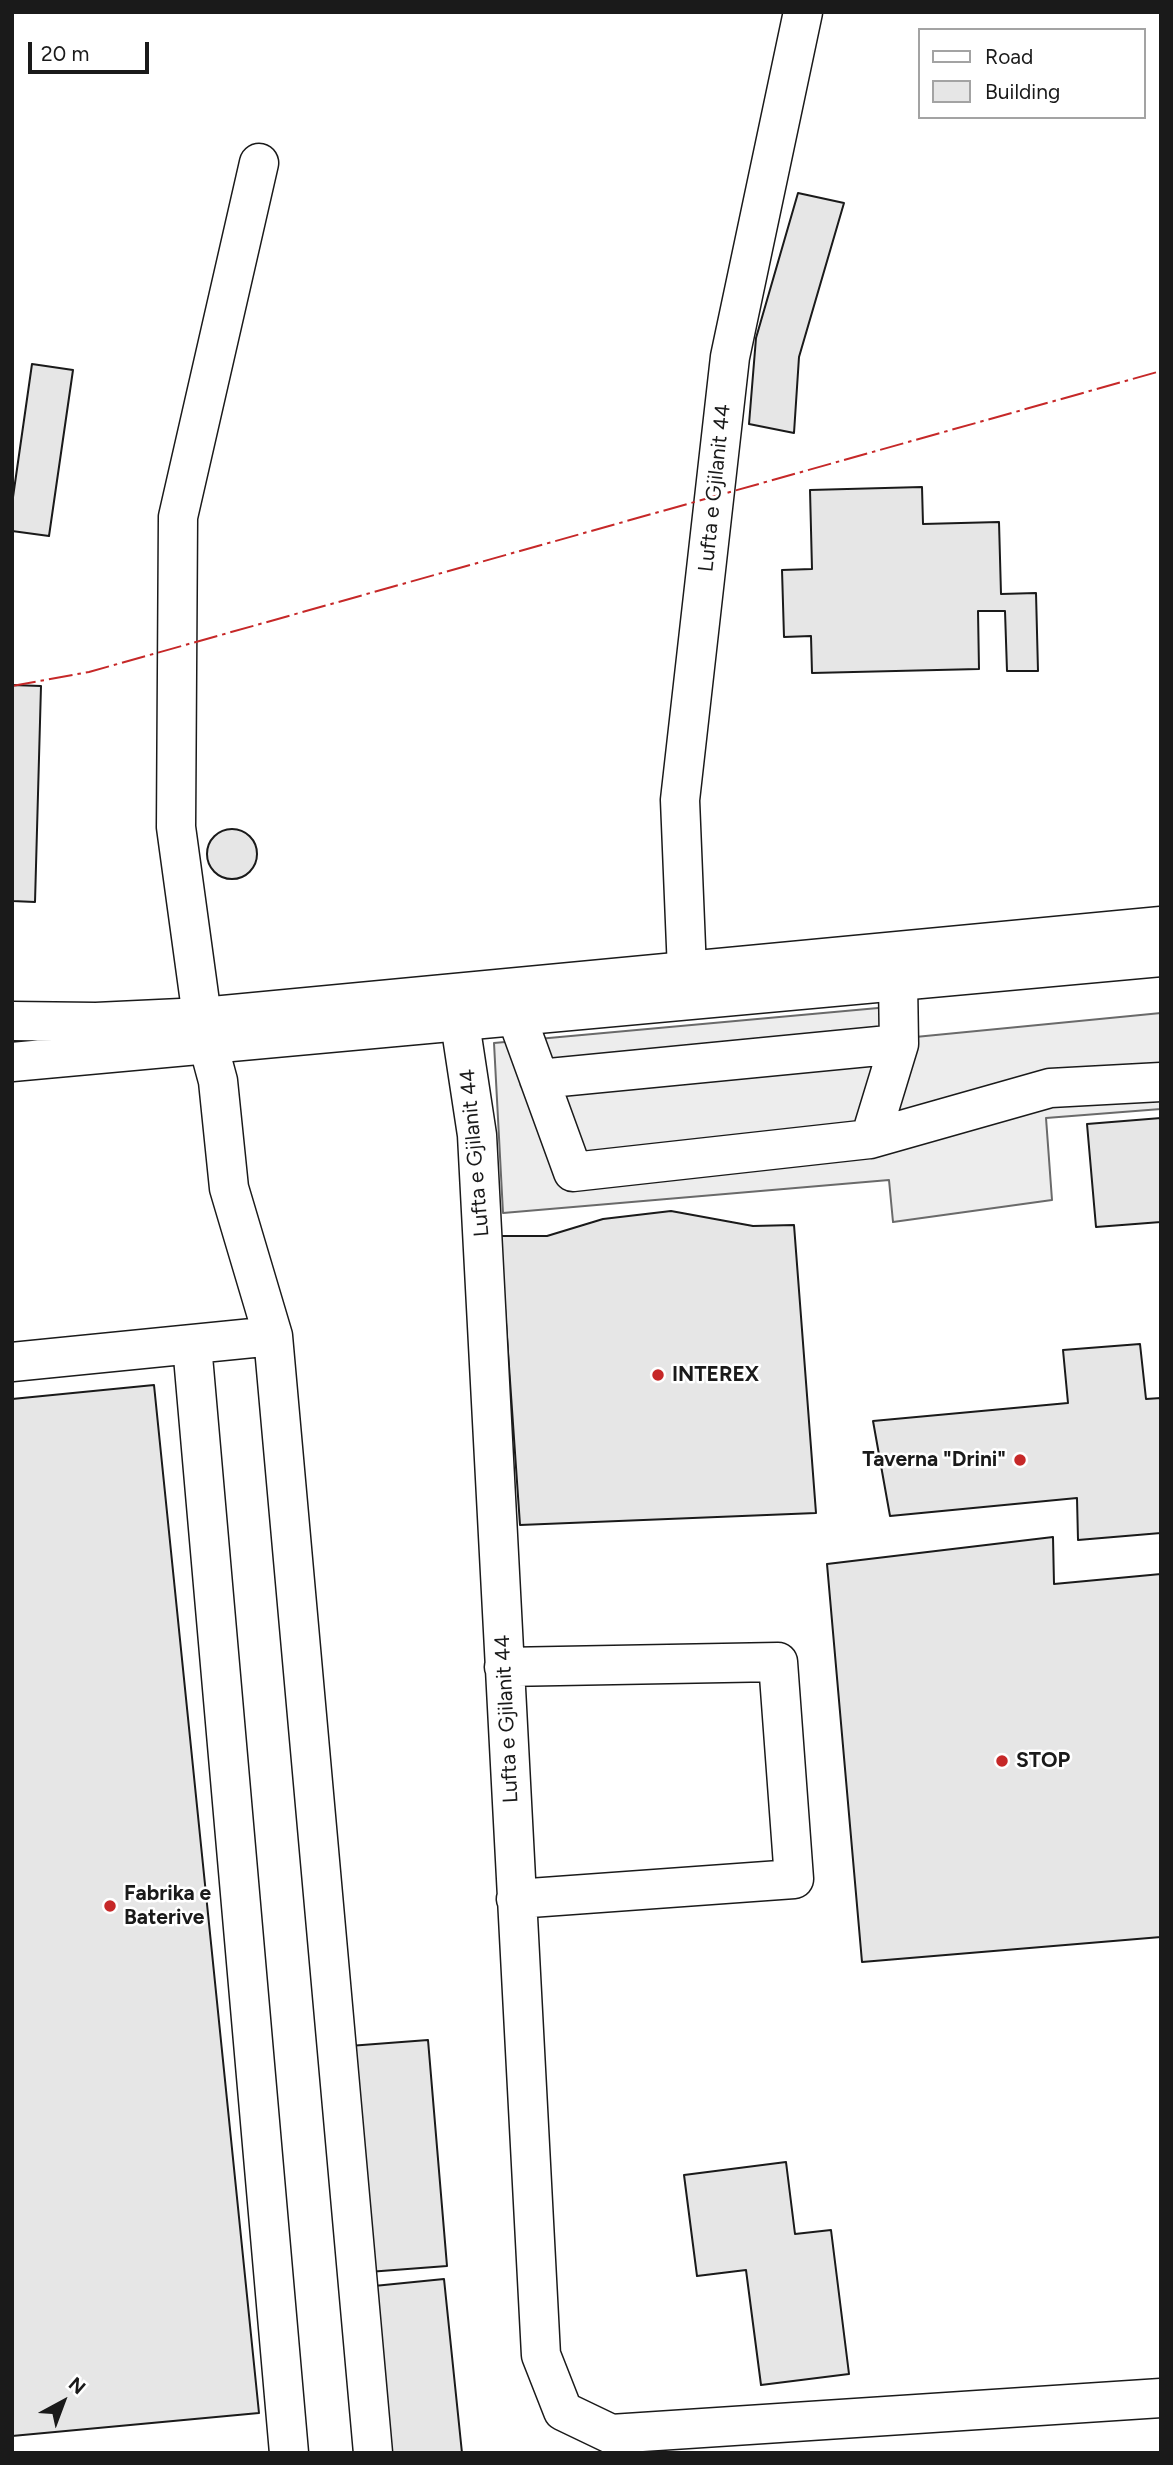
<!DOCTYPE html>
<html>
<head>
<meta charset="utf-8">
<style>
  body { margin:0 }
  #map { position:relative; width:1173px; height:2465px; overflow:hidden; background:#fff; font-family:Figtree,sans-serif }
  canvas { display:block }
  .frame { position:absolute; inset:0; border:14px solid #1a1a1a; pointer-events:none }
  .legend { position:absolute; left:918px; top:28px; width:228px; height:91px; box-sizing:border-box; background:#fff; border:2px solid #a3a3a3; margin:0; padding:9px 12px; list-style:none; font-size:21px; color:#1a1a1a }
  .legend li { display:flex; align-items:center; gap:14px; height:35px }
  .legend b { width:35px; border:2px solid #a3a3a3 }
  .north { position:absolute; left:28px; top:2367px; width:70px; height:70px; -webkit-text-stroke:5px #fff; paint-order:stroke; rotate:41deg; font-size:19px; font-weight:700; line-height:28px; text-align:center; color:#1a1a1a }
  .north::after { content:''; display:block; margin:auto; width:24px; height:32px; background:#1a1a1a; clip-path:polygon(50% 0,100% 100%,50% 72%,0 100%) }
  .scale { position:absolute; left:28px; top:42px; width:121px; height:32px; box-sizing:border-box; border:4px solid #1a1a1a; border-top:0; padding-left:9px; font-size:21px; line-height:24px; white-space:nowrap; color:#1a1a1a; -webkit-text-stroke:5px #fff; paint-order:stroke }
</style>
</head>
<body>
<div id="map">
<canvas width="1173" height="2465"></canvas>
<div class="frame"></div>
<ul class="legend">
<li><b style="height:9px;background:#fff"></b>Road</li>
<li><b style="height:19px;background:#e6e6e6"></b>Building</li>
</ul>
<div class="north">N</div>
<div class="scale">20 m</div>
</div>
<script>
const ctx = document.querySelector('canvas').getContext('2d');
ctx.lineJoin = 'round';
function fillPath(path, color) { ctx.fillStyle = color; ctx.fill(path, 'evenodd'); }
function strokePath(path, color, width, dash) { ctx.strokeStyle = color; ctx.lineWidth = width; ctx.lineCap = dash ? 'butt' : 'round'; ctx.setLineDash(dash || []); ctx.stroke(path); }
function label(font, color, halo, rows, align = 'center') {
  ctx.font = font + ' Figtree,sans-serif'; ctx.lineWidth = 5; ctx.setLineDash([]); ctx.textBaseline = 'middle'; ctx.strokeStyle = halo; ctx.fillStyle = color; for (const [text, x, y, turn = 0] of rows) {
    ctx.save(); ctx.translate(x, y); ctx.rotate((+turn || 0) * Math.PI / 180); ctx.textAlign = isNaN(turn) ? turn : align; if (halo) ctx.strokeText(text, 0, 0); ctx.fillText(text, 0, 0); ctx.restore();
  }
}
const parking = new Path2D(`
  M900 1006 905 1038 1161 1013V1109L1046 1118 1052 1200 893 1222 889 1180 503 1213 494 1043Z`);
fillPath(parking, '#ededed');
strokePath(parking, '#6a6a6a', 2);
const building = new Path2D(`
  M798 193 844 203 799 357 794 433 749 424 756 338Z
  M32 364 73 370 49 536 12 531V504Z
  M922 487 923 524 999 522 1001 594 1036 593 1038 671H1007L1005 611H978L979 669 812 673 811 636 784 637 782 570 812 569 810 490Z
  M12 685 41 686 35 902 12 901Z
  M207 854a25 25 0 1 1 50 0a25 25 0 1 1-50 0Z
  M1161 1118V1222L1096 1227 1087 1124Z
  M671 1211 753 1226 794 1225 816 1513 520 1525 500 1236H547L603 1219Z
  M1140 1344 1146 1399 1161 1398V1533L1078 1540 1077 1498 890 1516 873 1421 1068 1403 1063 1350Z
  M154 1385 259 2413 12 2436V1399Z
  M1053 1537 1054 1584 1161 1574V1937L862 1962 827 1564Z
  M428 2040 447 2266 368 2272 349 2046Z
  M786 2162 795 2234 831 2230 849 2374 761 2385 746 2270 697 2276 684 2175Z
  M444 2279 462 2453H381L364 2287Z`);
fillPath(building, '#e6e6e6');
strokePath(building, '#1a1a1a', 2);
const minor = new Path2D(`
  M687 971 680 800 730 357 803 12
  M202 1017 176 827 178 517 259 163
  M517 1018 573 1172 870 1139 1050 1088 1161 1082
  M460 1023 477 1135 541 2355 563 2411 611 2434 1161 2398
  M208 1044 218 1081 229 1188 273 1336 373 2453
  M539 1079 899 1044
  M870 1139 899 1044 898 982
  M192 1345 289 2453
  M12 1362 273 1336
  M504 1667 778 1662 794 1879 516 1899`);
const major = new Path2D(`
  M12 1021 96 1022 202 1017 1161 926
  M12 1062 1161 957`);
strokePath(minor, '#1a1a1a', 41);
strokePath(major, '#1a1a1a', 41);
strokePath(minor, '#fff', 38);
strokePath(major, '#fff', 38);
strokePath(new Path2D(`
  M12 686 89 672 1161 371`), '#c62828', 2, [24, 5, 3.5, 5]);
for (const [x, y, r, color] of [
  [658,1375,7,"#c62828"],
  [1020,1460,7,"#c62828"],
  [1002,1761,7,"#c62828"],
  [110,1906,7,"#c62828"]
]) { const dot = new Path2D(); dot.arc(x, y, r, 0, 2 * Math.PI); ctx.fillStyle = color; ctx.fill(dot); strokePath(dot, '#fff', 2.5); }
label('21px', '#1a1a1a', '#fff', [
  ["Lufta e Gjilanit 44",715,488,-84],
  ["Lufta e Gjilanit 44",475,1153,-95],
  ["Lufta e Gjilanit 44",507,1719,-93]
]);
label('bold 21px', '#1a1a1a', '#fff', [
  ["INTEREX",672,1375],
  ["Taverna \"Drini\"",1006,1460,"right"],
  ["STOP",1016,1761],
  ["Fabrika e",124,1894],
  ["Baterive",124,1918]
], 'left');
</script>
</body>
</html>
